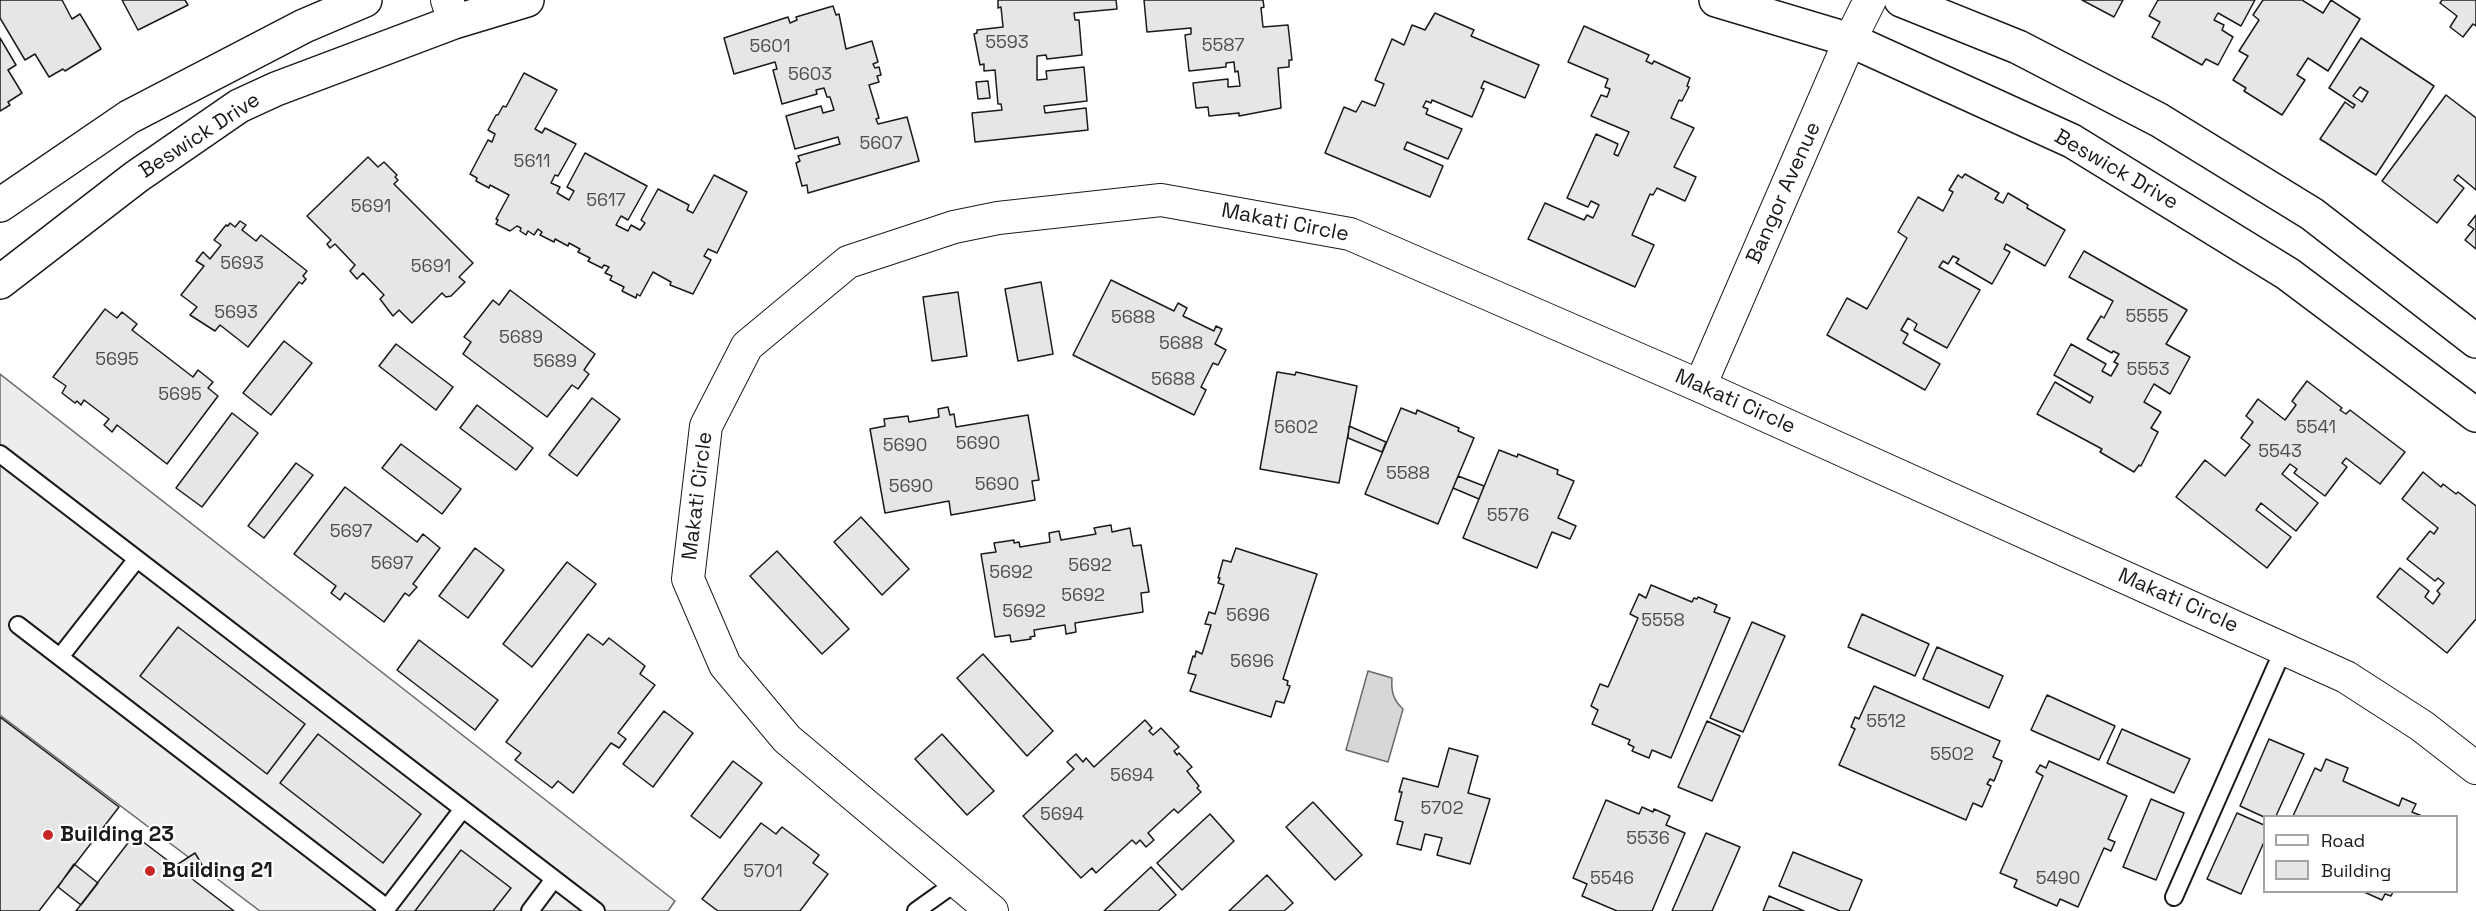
<!DOCTYPE html>
<html>
<head>
<meta charset="utf-8">
<style>
  body { margin:0 }
  #map { position:relative; width:2476px; height:911px; overflow:hidden; background:#fff; font-family:"Space Grotesk",sans-serif }
  canvas { display:block }
  .legend { position:absolute; left:2263px; top:815px; width:195px; height:78px; box-sizing:border-box; background:#fff; border:2px solid #a3a3a3; margin:0; padding:8px 10px; list-style:none; font-size:18px; color:#1a1a1a }
  .legend li { display:flex; align-items:center; gap:12px; height:30px }
  .legend b { width:30px; border:2px solid #a3a3a3 }
</style>
</head>
<body>
<div id="map">
<canvas width="2476" height="911"></canvas>
<ul class="legend">
<li><b style="height:8px;background:#fff"></b>Road</li>
<li><b style="height:16px;background:#e6e6e6"></b>Building</li>
</ul>
</div>
<script>
const ctx = document.querySelector('canvas').getContext('2d');
ctx.lineJoin = 'round';
function fillPath(path, color) { ctx.fillStyle = color; ctx.fill(path, 'evenodd'); }
function strokePath(path, color, width, dash) { ctx.strokeStyle = color; ctx.lineWidth = width; ctx.lineCap = dash ? 'butt' : 'round'; ctx.setLineDash(dash || []); ctx.stroke(path); }
function label(font, color, halo, rows, align = 'center') {
  ctx.font = font + ' "Space Grotesk",sans-serif'; ctx.lineWidth = 4.5; ctx.setLineDash([]); ctx.textBaseline = 'middle'; ctx.strokeStyle = halo; ctx.fillStyle = color; for (const [text, x, y, turn = 0] of rows) {
    ctx.save(); ctx.translate(x, y); ctx.rotate((+turn || 0) * Math.PI / 180); ctx.textAlign = isNaN(turn) ? turn : align; if (halo) ctx.strokeText(text, 0, 0); ctx.fillText(text, 0, 0); ctx.restore();
  }
}
const built = new Path2D(`
  M0 374 675 901 668 911H260L0 715Z`);
fillPath(built, '#ededed');
strokePath(built, '#6a6a6a', 1.5);
const water = new Path2D(`
  M1368 671 1392 678C1391 691 1393 700 1403 709L1388 762 1346 750Z`);
fillPath(water, '#d7d7d7');
strokePath(water, '#6a6a6a', 1.5);
const building = new Path2D(`
  M0 0H62L72 19 80 14 101 49 65 71 63 69 49 77 35 54 25 60 0 18Z
  M122 0H185L188 5 138 30Z
  M998 0H1116L1117 9 1074 13 1075 20H1079L1082 55 1047 59 1046 55 1037 56V80L1047 79 1046 71 1084 67 1087 101 1044 106 1045 113 1086 108 1088 130 975 142 972 113 1002 110 1001 104H998L995 70 984 71V64L980 65 974 34 977 33V30L1003 27 1001 7 998 8Z
  M1144 0H1263L1264 7 1261 8 1263 27 1288 25 1292 60H1289V67L1278 68 1281 108 1239 116V113L1209 116 1208 107 1196 108 1193 83 1228 79V87L1240 86 1238 71 1235 72 1234 62 1226 63V67L1189 71 1185 35 1191 34V28L1147 32Z
  M2082 0H2123L2114 17Z
  M2158 0H2255L2241 26 2218 13 2214 20 2224 25 2222 30 2233 37 2218 65 2206 59 2202 65 2152 37 2160 22 2149 16Z
  M2263 0H2302L2323 13 2331 0 2360 19 2328 71 2308 58 2297 75 2305 80 2282 115 2244 91 2246 88 2233 80 2248 56 2239 51 2259 20 2253 15Z
  M2442 0H2476V26L2473 24 2463 37 2450 27 2457 16 2440 3Z
  M833 6 836 15 839 14 846 49 872 41 878 62 873 64 875 68 879 67 881 75 877 76 879 82 869 85 879 118 876 119 878 124 907 117 919 161 808 193 807 185 802 186 796 163 800 161 798 156 840 144 838 137 795 149 786 116 821 106 823 113 834 110 830 97H827L824 88 816 90 817 94 782 104 773 70 777 69 775 62 734 74 724 38 788 17 790 23 797 20 796 17Z
  M1435 13 1474 30 1471 36 1539 65 1525 98 1484 81 1481 88 1484 89 1472 117 1432 100 1431 103 1426 101 1423 107 1428 109 1426 114 1462 129 1448 159 1407 142 1404 149 1443 166 1430 197 1325 153 1344 107 1356 112 1362 101 1375 106 1384 84 1375 80 1392 39 1404 45 1412 25 1425 30Z
  M1584 26 1649 55 1646 61 1652 64 1654 61 1690 78 1687 86 1689 87 1682 101 1679 100 1671 118 1694 128 1674 167 1696 177 1685 201 1657 188 1653 195 1650 194 1632 235 1654 245 1635 287 1528 239 1545 203 1584 220 1587 215 1593 218 1599 205 1591 201 1588 207 1567 198 1596 134 1618 144 1614 154 1618 156 1629 132 1591 116 1601 95 1607 97 1610 89 1605 87 1608 79 1568 62Z
  M0 38 16 65 8 70 22 93 8 102 10 105 0 111Z
  M2361 38 2434 86 2376 175 2320 139 2345 102 2353 108 2355 105 2329 88ZM2360 87 2368 92 2362 102 2353 96Z
  M524 73 557 90 535 129 542 133 545 128 576 144 558 176 555 175 551 183 560 187 557 193 569 200 574 191 567 187 585 153 647 186 628 220 621 216 616 225 628 231 631 225 640 230 645 223 641 220 658 189 689 205 687 210 693 213 714 175 747 192 717 253 708 249 704 256 711 260 693 294 670 285 671 282 653 272 640 296 637 294 636 298 622 291 624 287 610 280 612 276 605 273 609 267 604 265 602 268 588 261 590 258 578 252 580 249 569 243 568 246 555 239 554 242 540 235 542 232 538 229 534 235 528 231 526 235 520 231 521 228 517 226 510 231 496 224 498 220 496 219 509 195 490 185 489 188 476 181 477 178 470 174 488 140 492 142 495 134 488 130 496 115H498L503 106 506 107Z
  M988 81 990 98 978 99 976 82Z
  M2446 95 2476 118V190L2458 175 2454 180 2464 188 2437 223 2382 181Z
  M368 157 378 167 384 162 397 175 395 177 398 180 394 184 473 263 459 277 465 282 451 296 446 297 442 293 412 323 399 310 393 316 380 299 384 295 363 273 357 279 350 271 355 265 335 244 330 248 327 244 331 240 307 216Z
  M1965 174 1999 193 1995 199 2003 203 2008 193 2028 205 2027 208 2065 230 2045 266 2006 244 2004 249 2010 252 1992 284 1956 263 1959 259 1953 256 1948 264 1943 261 1939 267 1980 290 1947 348 1914 330 1917 324 1908 318 1901 330 1908 334 1903 343 1940 364 1925 390 1827 335 1847 298 1867 309 1907 238 1898 232 1918 197 1943 211 1953 192 1949 190 1958 175 1962 178Z
  M2476 215V249L2465 240 2474 229 2468 225Z
  M240 221 246 225 242 230 256 241 261 235 307 271 303 276 306 279 302 284 299 282 248 347 220 325 215 331 190 315 197 307 181 295 204 266 196 261 203 252 210 259 221 245 214 240 226 225 228 226 230 223 235 227Z
  M2084 251 2187 310 2166 344 2190 357 2170 394 2154 384 2144 402 2161 412 2151 428 2158 432 2141 466 2139 465 2134 472 2100 452 2102 449 2037 414 2055 382 2090 403 2093 397 2054 375 2071 344 2106 364 2102 371 2111 376 2118 364 2114 362 2119 354 2113 351 2112 353 2087 339 2101 316 2104 318 2113 301 2069 277Z
  M1111 280 1174 311 1178 303 1187 308 1183 316 1214 331 1216 326 1222 329 1215 344 1226 350 1218 365 1213 363 1201 387 1206 390 1194 415 1073 355Z
  M1041 282 1053 354 1018 361 1005 289Z
  M510 290 595 354 584 370 589 374 578 389 572 385 547 417 463 354 471 342 464 337 493 300 499 305Z
  M958 292 967 356 932 361 923 297Z
  M105 309 117 318 122 312 137 324 132 330 193 377 198 370 213 382 208 388 218 396 167 464 117 425 112 432 104 425 109 419 84 400 81 405 77 401 75 403 62 393 66 386 53 377Z
  M284 341 312 363 271 415 243 393Z
  M396 344 453 387 436 410 379 366Z
  M1277 372 1295 375 1296 372 1357 386 1339 483 1260 469Z
  M2307 381 2342 408 2340 410 2346 414 2350 410 2405 452 2380 484 2346 458 2342 463 2347 467 2325 496 2294 473 2297 469 2290 464 2282 474 2318 503 2296 531 2261 503 2256 510 2291 537 2267 568 2176 497 2205 460 2225 476 2250 445 2241 438 2253 422 2246 416 2258 399 2285 420 2296 405 2292 401Z
  M592 398 620 419 577 476 549 455Z
  M477 405 533 448 516 470 460 428Z
  M948 407 950 415 954 414 956 427 1028 415 1039 480 1032 481 1035 500 951 515 949 501 885 513 870 429 885 426 884 419 908 416 909 422 939 417 938 409Z
  M1401 408 1416 414 1417 410 1459 428 1458 431 1474 438 1438 524 1365 494Z
  M232 413 258 433 202 507 176 488Z
  M1349 426 1386 442 1382 452 1348 438Z
  M401 444 461 489 442 514 382 468Z
  M1499 450 1517 457 1518 454 1558 470 1557 474 1574 481 1558 518 1576 526 1570 539 1552 532 1537 568 1463 538Z
  M296 463 313 475 264 538 248 526Z
  M2423 472 2441 487 2443 484 2456 494 2458 492 2476 506V619L2447 653 2377 597 2400 568 2429 591 2425 597 2433 604 2440 594 2437 591 2444 583 2438 578 2435 581 2407 559 2430 531 2434 534 2438 528 2402 499Z
  M1458 476 1484 486 1479 499 1453 488Z
  M345 487 417 542 423 534 440 548 413 584 417 587 409 596 405 593 384 622 345 593 340 600 331 593 336 586 294 554Z
  M861 517 909 569 882 595 834 542Z
  M1111 525 1112 532 1130 528 1133 546 1141 545 1149 592 1141 593 1143 612 1075 623 1076 632 1066 634 1065 625 1034 630 1035 636 1030 637 1031 639 1011 642 1010 635 995 637 981 554 996 552 994 543 1014 540V543L1019 542 1020 547 1050 542 1049 533 1059 531 1061 540 1096 534 1094 528Z
  M475 548 504 570 468 618 439 596Z
  M1236 548 1317 574 1283 679 1288 681 1287 685 1290 686 1284 703 1276 701 1271 717 1190 691 1196 675 1188 673 1193 656 1195 657 1196 651 1202 654 1211 625 1205 624 1209 612 1215 614 1224 585 1218 583 1220 578H1218L1223 560 1231 562Z
  M777 551 849 629 822 654 750 576Z
  M567 562 596 584 532 667 503 644Z
  M1651 585 1692 602 1694 598 1697 599 1698 597 1717 605 1714 612 1730 618 1671 758 1652 750 1649 758 1632 751 1634 747 1628 744 1630 740 1592 724 1598 710 1591 706 1600 684 1608 687 1638 618 1630 614 1639 594 1646 598Z
  M1862 614 1929 644 1915 676 1848 647Z
  M1752 622 1785 636 1743 732 1710 718Z
  M178 627 305 724 267 774 140 676Z
  M588 634 603 645 609 638 645 666 640 674 655 685 618 733 626 739 619 748 611 743 573 793 558 781 552 788 515 760 521 753 506 742Z
  M419 640 498 700 475 730 397 670Z
  M1937 647 2003 676 1989 708 1923 679Z
  M983 654 1053 731 1027 756 957 678Z
  M1874 686 2000 741 1993 757 2002 761 1994 781 1990 779 1987 784 1991 786 1982 807 1973 803 1966 820 1839 765 1855 729 1851 727 1855 717 1859 719Z
  M2047 695 2115 726 2099 760 2031 730Z
  M664 711 693 733 653 787 623 764Z
  M0 717 119 807 39 911H0Z
  M1145 720 1152 728 1149 731 1153 735 1161 728 1179 747 1174 751 1177 755 1179 753 1192 767 1187 771 1199 786 1197 788 1201 792 1178 813 1174 809 1148 833 1154 840 1146 847 1140 840 1136 844 1132 840 1096 873 1092 868 1081 878 1023 816 1074 769 1067 762 1076 754 1083 762 1086 758 1094 767Z
  M1707 721 1740 736 1712 801 1678 787Z
  M2122 729 2190 759 2174 793 2107 763Z
  M318 734 421 814 383 863 280 783Z
  M942 734 994 791 967 815 915 759Z
  M2269 739 2304 754 2276 816 2264 817 2240 806Z
  M1449 748 1478 756 1468 793 1490 799 1470 864 1437 855 1442 838 1425 834 1421 850 1397 844 1403 822 1395 820 1402 792H1399L1403 778 1438 787Z
  M2326 759 2348 768 2343 781 2399 806 2402 798 2416 804 2412 812 2422 816H2293L2315 768 2321 771Z
  M733 761 762 783 720 838 691 816Z
  M2049 761 2127 796 2108 839 2115 842 2111 851 2104 848 2078 907 2060 899 2057 906 2014 887 2017 880 2000 873 2043 776 2036 772 2040 765 2046 768Z
  M2151 799 2184 813 2156 880 2123 867Z
  M1606 800 1639 814 1642 807 1653 812 1654 809 1670 816 1666 825 1685 833 1652 911H1617L1582 896 1587 884 1573 878Z
  M1313 802 1362 855 1335 880 1286 827Z
  M2237 813 2264 825V842L2241 894 2207 879Z
  M1210 814 1234 841 1182 890 1157 863Z
  M761 823 776 834 782 827 819 855 813 863 828 874 800 911H718L702 899Z
  M1706 833 1740 847 1712 911H1672Z
  M134 835 175 866 195 853 202 865 187 875 234 911H76Z
  M461 850 511 888 493 911H415Z
  M1793 852 1862 880 1849 911H1840L1779 886Z
  M74 864 98 883 81 905 58 887Z
  M1151 867 1176 895 1158 911H1104Z
  M1267 875 1293 903 1284 911H1229Z
  M2364 892H2393L2391 896 2385 894 2382 900Z
  M1769 896 1804 911H1763Z`);
fillPath(building, '#e6e6e6');
strokePath(building, '#1a1a1a', 1.5);
const service = new Path2D(`
  M0 454 596 911
  M18 625 387 908 384 911
  M60 657 136 560
  M2174 897 2284 648
  M387 908 462 810
  M530 911 554 879
  M916 911 958 881`);
const minor = new Path2D(`
  M447 0 454 22
  M1700 386 1850 40 1870 0
  M992 911 787 739 725 665 688 579 706 426 747 346 848 262 954 227 998 218 1161 200 1350 234 1700 386 2346 677 2422 726 2476 768`);
const tertiary = new Path2D(`
  M1716 0 1850 40 2072 141 2288 274 2476 415
  M1901 0 2018 47 2159 120 2312 214 2476 341
  M0 205 129 117 304 26 365 0
  M0 282 136 177 239 106 276 89 454 22 527 0`);
strokePath(service, '#1a1a1a', 20);
strokePath(minor, '#1a1a1a', 34);
strokePath(tertiary, '#1a1a1a', 36);
strokePath(service, '#fff', 16);
strokePath(minor, '#fff', 32);
strokePath(tertiary, '#fff', 33);
for (const [x, y, r, color] of [
  [48,835,6,"#c62828"],
  [150,871,6,"#c62828"]
]) { const dot = new Path2D(); dot.arc(x, y, r, 0, 2 * Math.PI); ctx.fillStyle = color; ctx.fill(dot); strokePath(dot, '#fff', 2); }
label('18px', '#4d4d4d', null, [
  ["5593",1007,43],
  ["5587",1223,46],
  ["5601",770,47],
  ["5603",810,75],
  ["5607",881,144],
  ["5611",532,162],
  ["5617",606,201],
  ["5691",371,207],
  ["5693",242,264],
  ["5691",431,267],
  ["5693",236,313],
  ["5555",2147,317],
  ["5688",1133,318],
  ["5689",521,338],
  ["5688",1181,344],
  ["5695",117,360],
  ["5689",555,362],
  ["5553",2148,370],
  ["5688",1173,380],
  ["5695",180,395],
  ["5602",1296,428],
  ["5541",2316,428],
  ["5690",978,444],
  ["5690",905,446],
  ["5543",2280,452],
  ["5588",1408,474],
  ["5690",997,485],
  ["5690",911,487],
  ["5576",1508,516],
  ["5697",351,532],
  ["5697",392,564],
  ["5692",1090,566],
  ["5692",1011,573],
  ["5692",1083,596],
  ["5692",1024,612],
  ["5696",1248,616],
  ["5558",1663,621],
  ["5696",1252,662],
  ["5512",1886,722],
  ["5502",1952,755],
  ["5694",1132,776],
  ["5702",1442,809],
  ["5694",1062,815],
  ["5536",1648,839],
  ["5701",763,872],
  ["5546",1612,879],
  ["5490",2058,879]
]);
label('21px', '#1a1a1a', '#fff', [
  ["Beswick Drive",200,136,-33],
  ["Beswick Drive",2116,170,30],
  ["Bangor Avenue",1784,193,-66],
  ["Makati Circle",1285,223,11],
  ["Makati Circle",1735,402,24],
  ["Makati Circle",698,496,-83],
  ["Makati Circle",2178,601,24]
]);
label('bold 21px', '#1a1a1a', '#fff', [
  ["Building 23",60,835],
  ["Building 21",162,871]
], 'left');
</script>
</body>
</html>
